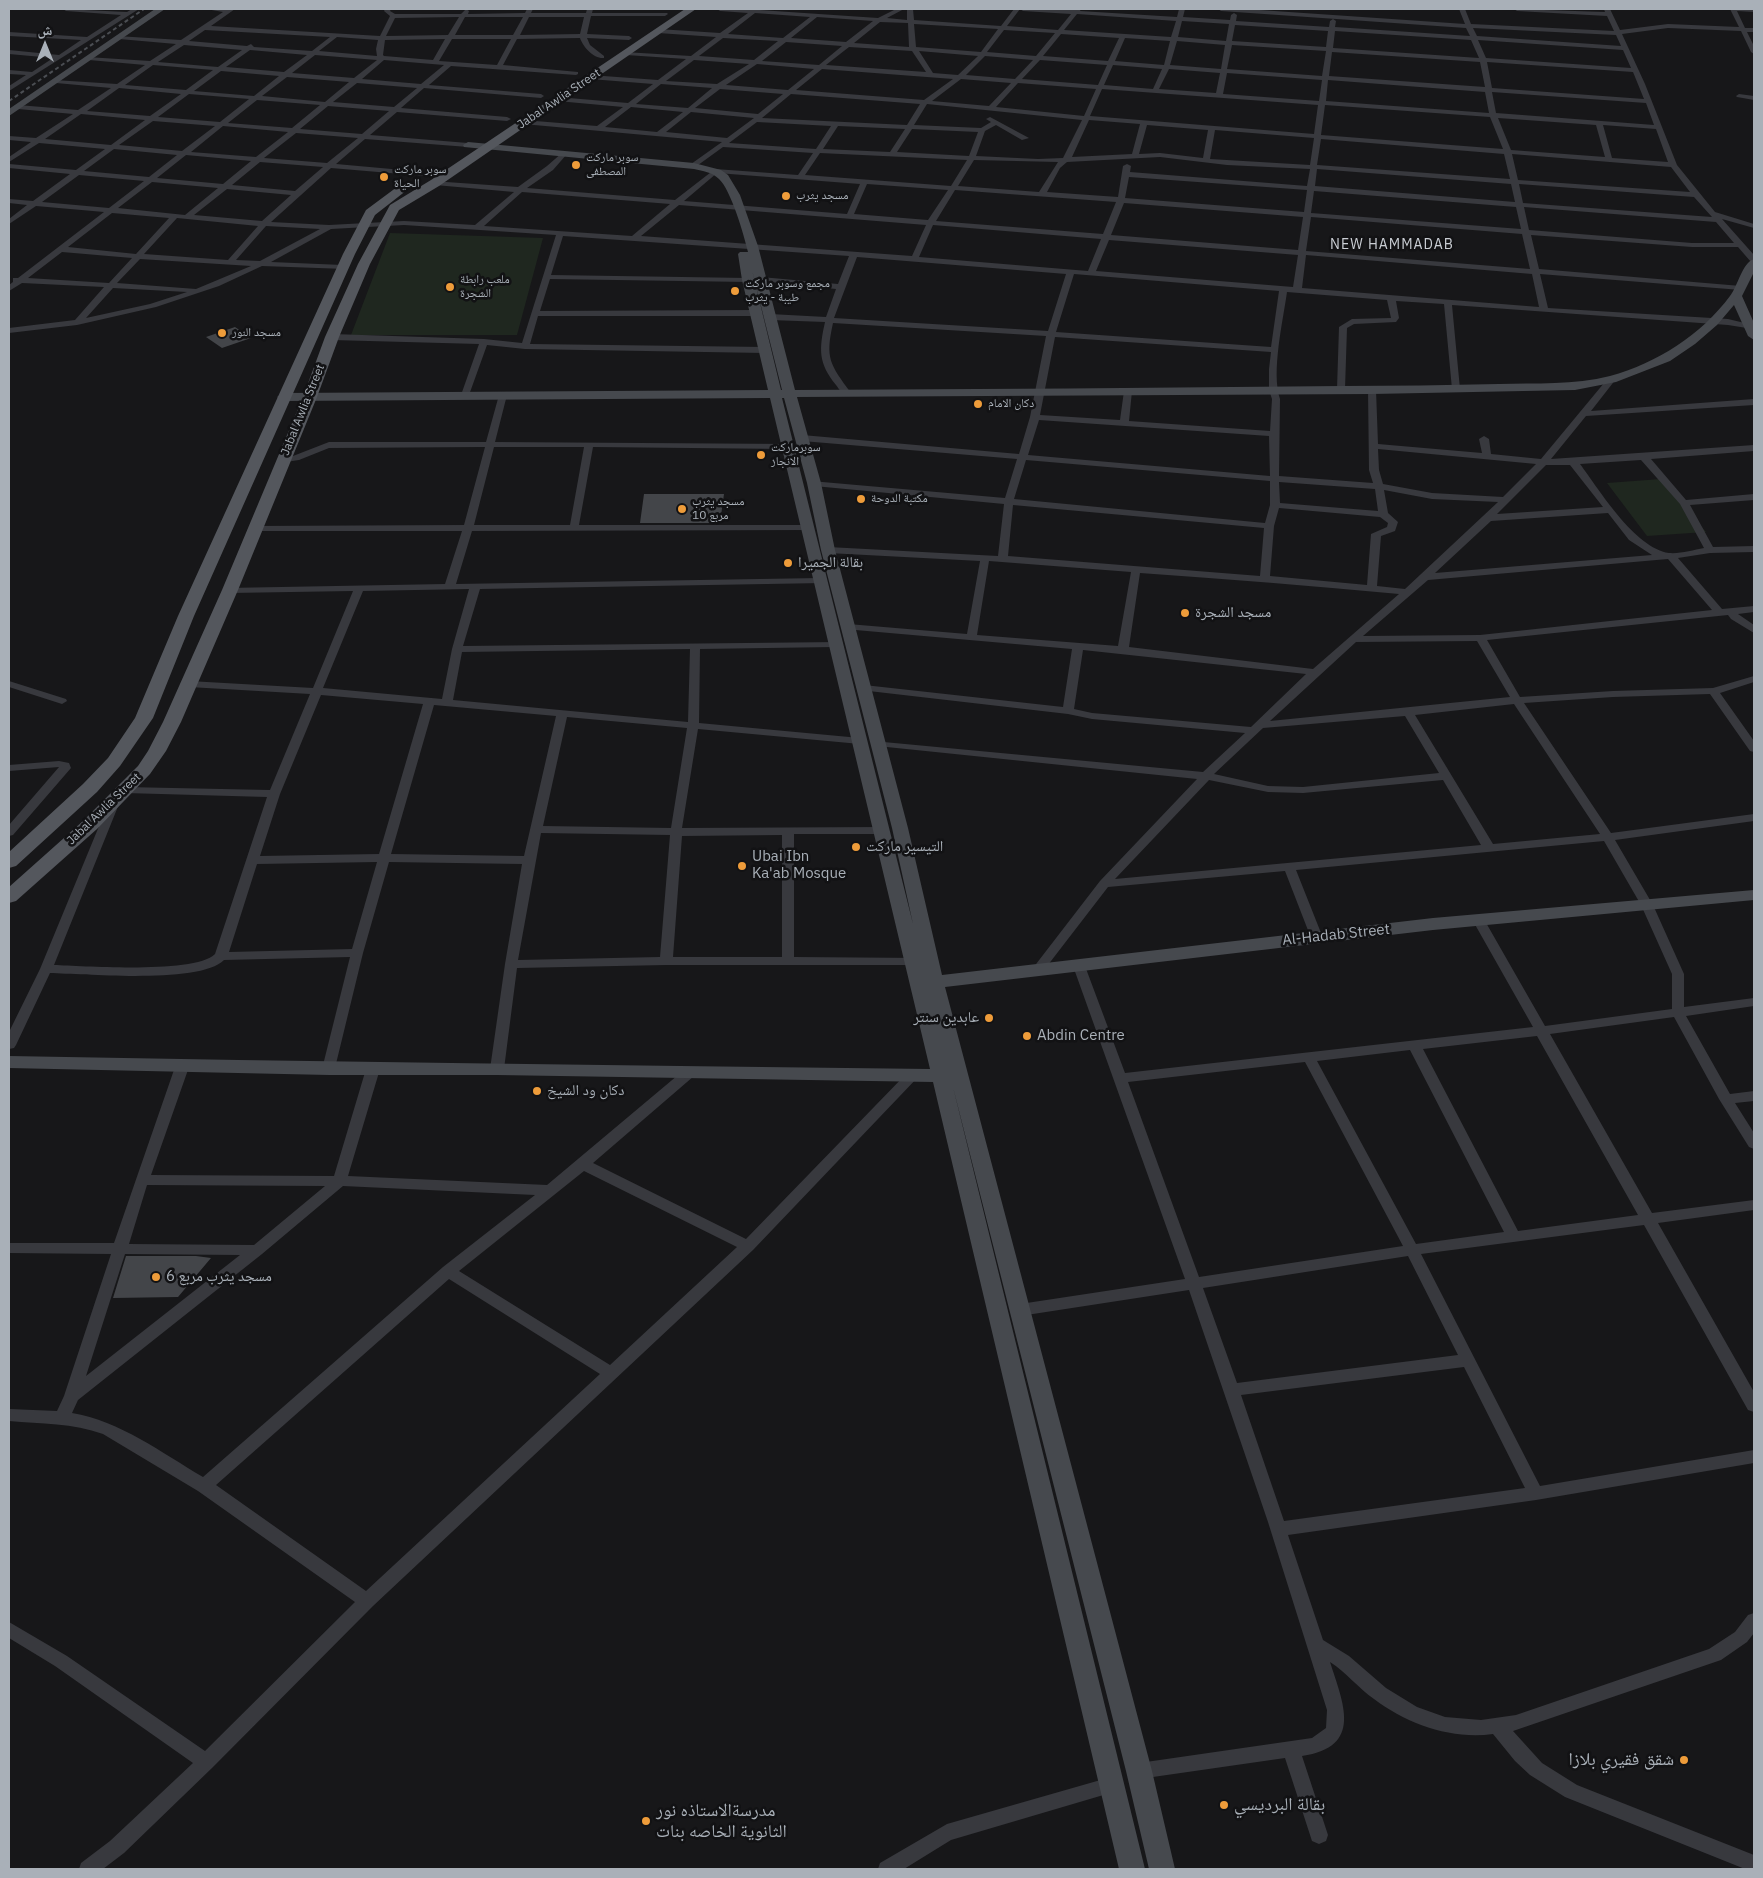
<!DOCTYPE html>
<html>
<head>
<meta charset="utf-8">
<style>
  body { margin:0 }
  #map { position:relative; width:1763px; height:1878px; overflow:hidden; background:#171719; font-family:"IBM Plex Sans","Noto Naskh Arabic",sans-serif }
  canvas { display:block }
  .frame { position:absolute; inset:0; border:10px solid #a9b0b8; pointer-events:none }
  .north { position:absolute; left:20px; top:20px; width:50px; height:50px; -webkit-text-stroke:4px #121214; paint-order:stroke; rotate:0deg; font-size:14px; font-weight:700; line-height:20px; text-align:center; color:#a9b0b8 }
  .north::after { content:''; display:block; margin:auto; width:18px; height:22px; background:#a9b0b8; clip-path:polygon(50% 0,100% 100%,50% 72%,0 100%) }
</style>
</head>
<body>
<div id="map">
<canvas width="1763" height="1878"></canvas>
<div class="frame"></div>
<div class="north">ش</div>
</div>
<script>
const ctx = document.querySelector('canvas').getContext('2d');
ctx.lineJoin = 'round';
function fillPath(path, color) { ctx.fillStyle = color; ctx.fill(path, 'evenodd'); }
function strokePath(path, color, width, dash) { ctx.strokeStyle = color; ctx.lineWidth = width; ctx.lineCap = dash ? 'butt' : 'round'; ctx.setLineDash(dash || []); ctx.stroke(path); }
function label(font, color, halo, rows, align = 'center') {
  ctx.font = font + ' "IBM Plex Sans","Noto Naskh Arabic",sans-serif'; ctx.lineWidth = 5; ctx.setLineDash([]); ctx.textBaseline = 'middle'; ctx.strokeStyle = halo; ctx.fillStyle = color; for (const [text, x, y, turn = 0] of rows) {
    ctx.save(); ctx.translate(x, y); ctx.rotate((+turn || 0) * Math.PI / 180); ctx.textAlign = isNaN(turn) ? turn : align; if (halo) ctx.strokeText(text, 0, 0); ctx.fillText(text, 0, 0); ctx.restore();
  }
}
fillPath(new Path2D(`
  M390 233 543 238 517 335H351Z
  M1661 479 1706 532 1647 536 1607 483Z`), '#1f271f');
fillPath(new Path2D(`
  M235 327 251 338 222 348 206 337Z
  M644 494H724L720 523H640Z
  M126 1256H196L211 1258 178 1297 113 1298Z`), '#434549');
fillPath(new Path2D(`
  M63 9 127 12 132 9H139L9 91V86L26 75 9 74V70L32 72 53 58 9 54V50L59 55 81 40 9 36V32L87 37 121 15 66 11Z
  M206 9H235L211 26 380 36 390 16 384 11 385 9H391L390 11 395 14H461L466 9 469 11 468 14 525 13 527 9H533L531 13H586L587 9H593L592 13H667L668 14 665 16H591L587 34 629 36 632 38 629 40 587 38 590 45 604 56V58C594 59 583 47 580 38L517 39 503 65 578 72V74L576 75 451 66 429 85 541 94 544 96 541 98 424 88 401 108 507 117 511 119 507 121 397 112 370 135 468 143 472 145 468 147 365 139 336 164 425 172 429 174 425 176 331 168 271 222 329 225 404 221 475 225 514 192 435 185H432V181L518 187 547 166 563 152 567 154 553 170 527 188 675 200 715 169 798 175 813 153 723 147 694 168 690 166 691 164 722 142 523 124 519 122 523 120 597 126 623 107 557 101 554 99 557 97 628 103 653 84 590 79 587 77 590 75 658 80 686 59 626 55 623 53 624 52 691 56 716 37 658 33 655 31 658 29 720 33 748 13 720 11 717 9H745L878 18 896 9H904L887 18 907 20V9H913L914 20 1001 26 1014 9 1074 10 1081 9 1080 11 1177 17 1179 9H1185L1183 17 1230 20 1231 15 1234 13 1237 15 1236 21 1329 27 1330 21 1333 19 1336 21 1335 27 1470 36 1466 28 1221 11 1218 9H1245L1465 24 1459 9H1465L1471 24 1614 31 1607 16 1517 11 1514 9 1605 12 1604 9H1610L1620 30 1668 24 1739 27 1730 9H1754V12L1737 11 1745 28H1754V32H1747L1754 46V54L1751 52 1741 31 1668 28 1622 34 1645 84 1677 165 1715 212 1754 224V228L1722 219 1754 255V262H1751L1738 247H1692L1531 235 1539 269 1741 286 1745 288 1741 290 1540 274 1548 308 1728 319 1753 325V329L1728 325 1452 305 1460 389 1456 392 1452 389 1444 304 1396 301 1399 318 1396 322 1354 324 1347 328 1345 389 1341 392 1337 389 1339 327 1352 319 1391 318 1387 300 1287 292C1283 321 1271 372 1280 399L1279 476 1373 483 1369 470 1368 390 1372 387 1376 390 1378 444 1482 453 1479 439 1484 436 1489 439 1491 454 1541 459 1609 377 1612 376 1616 379 1591 411 1754 399V405L1586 416 1551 459 1754 445V451L1651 459 1686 500 1754 494V500L1690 505 1713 547 1754 546V552L1710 553 1678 558 1722 609 1754 606V612L1738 614 1754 625V633L1731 619 1728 615 1487 640 1520 697 1613 691 1713 688 1754 676V682L1720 693 1754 741V752L1750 751 1710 694 1613 697 1524 703 1611 833 1754 814V821L1615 840 1653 905 1684 974V1007L1754 998V1006L1686 1016 1730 1094 1754 1091V1101L1735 1103 1754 1133V1149L1749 1147 1719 1099 1674 1017 1550 1034 1652 1213 1754 1200V1210L1658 1223 1754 1392V1412L1748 1410 1644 1225 1421 1254 1540 1486 1754 1450V1463L1536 1500 1288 1535 1323 1640 1349 1656 1386 1688 1417 1707 1445 1717 1481 1720 1516 1715 1709 1649 1735 1632 1748 1615 1754 1613V1633L1747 1642 1721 1660 1513 1731 1542 1763 1577 1785 1754 1855V1869H1745L1565 1797 1530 1775 1515 1761 1493 1734C1452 1740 1407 1724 1374 1699 1358 1688 1346 1672 1330 1662 1343 1703 1364 1747 1302 1756L1328 1835 1326 1841 1319 1844 1312 1841 1285 1758 1139 1779 1133 1777 1130 1771 1133 1765 1139 1763 1312 1738 1326 1728 1327 1710 1268 1522 1189 1290 1020 1316 1015 1314 1013 1310 1015 1306 1020 1304 1185 1279 1073 966 1075 963 1079 962 1085 966 1125 1073 1533 1027 1473 921 1479 917 1485 921 1545 1026 1672 1009V974L1641 905 1604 841 1296 870 1323 938 1317 942 1311 938 1285 871 1108 887 1041 974H1033L1031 971 1033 968 1100 881 1197 779 877 746 871 743 873 741 1203 772 1245 733 1092 719 1068 714 860 690 859 688 860 686 864 685 1063 707 1072 649 844 629 843 627 844 625 848 624 967 634 980 561 828 553 823 550 828 547 998 556 1004 504 814 486 809 483 811 481 1005 498 1017 459 802 441 797 438 802 435 1019 454 1030 417 1046 336 833 323C825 359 830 364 851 393L847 396C842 394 839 389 836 385 818 363 819 349 825 322L770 320 766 317 770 314 826 317 836 289 761 281 757 279 761 277 838 284 849 256 563 236 551 275 748 278 752 280 748 282 550 279 540 311 756 310 760 313 756 316H538L530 344 765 347 769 350 765 353 525 349 487 345 469 395 465 398 461 395 479 344 332 340 328 337 332 334 484 339 522 343 556 235 404 225 331 229 271 262 343 265 347 267 346 269 262 266 219 286 156 307 77 325 9 333V328L75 320 104 287 22 283 9 291V285L13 282V278H18L104 212 36 206 9 224V219L27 205 9 203V199L33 201 70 174 9 168V164L76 170 105 149 39 143 9 162V157L31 142 9 140V136L36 138 73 114 18 109 14 107 18 105 78 110 111 88 56 83 54 82V80L117 84 145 65 89 60 86 58 87 57 150 61 176 44 119 39 116 37 117 36 181 40 223 12ZM1020 9 1023 11 1071 14 1058 30 1007 26ZM755 13 810 17 783 38 728 34ZM1077 14 1176 21 1171 37 1064 30ZM459 17 448 35 386 36 395 18ZM465 17H523L513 35H455ZM529 17H584L580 34 520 35ZM817 17 873 21 846 42 791 38ZM1182 21 1229 24 1226 41 1178 37ZM880 22 908 23 909 47 854 43ZM914 24 998 29 981 52 916 47ZM1235 25 1328 31 1326 47 1232 41ZM1473 28 1616 35 1621 46 1477 36ZM205 30 330 37 312 51 254 47 251 44 247 46 189 41ZM1004 30 1055 33 1036 56 987 52ZM1335 31 1471 40 1479 58 1333 48ZM1061 34 1119 38 1108 61 1043 56ZM337 37 378 40 376 49 377 56 319 51ZM723 38 778 41 754 60 699 56ZM1125 38 1170 41 1164 65 1115 61ZM445 39 433 60 384 56 383 55 385 40ZM452 39H511L497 65 439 61ZM1478 40 1623 50 1631 68 1486 58ZM1177 41 1225 45 1221 69 1170 65ZM786 42 842 46 819 65 762 61ZM184 45 242 50 218 67 158 62ZM1232 45 1326 51 1322 76 1227 69ZM849 47 912 51 926 72 826 65ZM250 50 307 55 284 72 226 67ZM919 51 978 56 958 75 933 73ZM1332 52 1480 62 1485 87 1329 76ZM315 55 377 60 354 78 292 73ZM985 56 1033 60 1015 79 966 75ZM384 60 444 65 421 84 362 79ZM694 60 749 64 717 84 666 81ZM1040 60 1107 65 1098 85 1022 79ZM1487 62 1633 72 1644 99 1492 88ZM757 64 814 69 788 90 726 85ZM153 65 213 70 186 90 125 85ZM1113 65 1162 69 1153 89 1104 85ZM822 69 953 79 924 100 796 90ZM1169 69 1220 73 1216 93 1159 89ZM221 71 279 76 254 96 194 91ZM1227 73 1322 80 1319 101 1223 94ZM287 77 349 82 325 102 262 96ZM961 79 1011 83 989 106 932 101ZM1328 80 1485 92 1489 113 1326 101ZM357 83 417 88 394 107 333 102ZM1018 83 1096 89 1084 116 996 107ZM661 84 712 88 688 108 636 104ZM119 88 181 94 150 116 87 111ZM720 89 783 94 758 114 695 108ZM1102 89 1318 105 1314 134 1090 116ZM1492 92 1646 103 1654 125 1496 113ZM189 94 249 99 220 122 158 117ZM791 94 920 104 907 125 762 118ZM257 100 320 105 292 128 228 123ZM927 104 1082 120 1063 158 1038 159 976 156 985 131 996 125 1022 140 1029 138 990 117 986 119 991 122 981 128 914 125ZM1325 105 1490 117 1503 149 1321 135ZM328 106 389 111 362 134 300 129ZM631 107 683 112 657 132 605 127ZM691 112 754 118 727 138 666 132ZM81 114 145 120 111 145 45 139ZM1498 118 1596 125 1605 157 1511 150ZM1089 120 1140 124 1132 154 1072 157ZM153 121 215 126 182 151 119 145ZM757 122 831 126 816 149 729 143ZM1147 125 1208 130 1203 158 1160 153 1139 154ZM1603 125 1656 129 1668 162 1612 158ZM223 126 288 132 256 157 191 152ZM838 126 905 129 890 152 823 149ZM912 129 978 132 969 156 897 152ZM1215 130 1314 138 1310 165 1210 159ZM296 133 358 138 327 163 264 158ZM1321 139 1504 154 1510 179 1317 165ZM114 149 177 155 149 177 84 171ZM820 153 967 160 951 186 805 175ZM1512 154 1671 167 1690 192 1518 180ZM186 155 251 161 223 184 157 178ZM1160 157 1227 165 1310 169 1307 186 1130 172 1131 166 1127 164 1123 166 1118 197 1047 192 1060 168 1067 162ZM974 160 1058 162 1039 192 958 186ZM260 162 323 167 295 191 232 185ZM1317 169 1511 184 1515 202 1315 186ZM717 173 860 184 847 214 684 201ZM79 175 144 181 109 208 42 202ZM1129 177 1307 190 1304 212 1125 198ZM152 182 218 188 185 215 118 208ZM867 184 948 190 928 220 854 214ZM1519 184 1694 197 1712 217 1523 203ZM227 189 291 195 262 221 194 215ZM955 190 1116 202 1103 234 936 221ZM1314 191 1516 207 1521 229 1311 213ZM522 192 670 204 632 236 484 226ZM1124 203 1303 217 1298 250 1111 235ZM679 205 926 225 912 256 641 236ZM1524 207 1716 222 1734 243H1692L1529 230ZM112 213 169 218 136 254 68 247ZM1311 217 1522 234 1530 269 1306 251ZM177 218 258 226 228 260 144 254ZM933 225 1101 239 1088 271 919 257ZM266 226 320 229 260 261 236 260ZM1109 240 1298 255 1293 287 1096 271ZM62 252 132 258 109 283 28 278ZM1306 255 1532 274 1539 307 1302 288ZM857 257 1066 274 1048 331 834 318ZM140 259 251 266 196 289 117 283ZM1074 274 1279 291 1271 347 1056 332ZM113 288 187 292 150 304 86 318ZM1055 337 1271 352 1269 369V390L1272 399 1270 431 1129 421 1132 391 1128 388 1124 391 1120 420 1040 415ZM1039 420 1269 436 1270 476 1028 455ZM1378 449 1536 464 1503 497 1432 493 1383 484 1379 470ZM1026 460 1270 481V505L1265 523 1014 499ZM1641 460 1680 504 1704 548C1693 550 1680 554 1669 553 1635 548 1600 491 1580 464ZM1546 465H1570L1603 507 1497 514ZM1279 482 1375 489 1378 511 1280 503ZM1384 490 1432 499 1498 502 1405 589 1377 586 1381 536 1395 531 1398 522 1388 513ZM1013 505 1264 528 1260 576 1008 556ZM1279 508 1380 517 1388 523 1387 527 1371 534 1367 585 1270 576 1274 526ZM1608 513 1629 540 1652 555 1435 573 1491 521ZM1668 559 1712 610 1480 635 1363 636 1428 580ZM989 561 1131 572 1118 646 977 635ZM1140 573C1227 579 1314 586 1399 594L1313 669 1129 647ZM1477 641 1510 697 1270 721 1356 642ZM1083 650 1306 674 1251 727 1092 713 1074 709ZM1514 704 1600 834 1493 844 1415 715ZM1405 716 1439 773 1303 787 1268 786 1214 774 1263 728ZM1209 780 1268 792 1303 793 1443 780 1481 845 1115 879ZM1537 1036 1638 1215 1518 1231 1423 1049ZM1410 1050 1504 1232 1416 1244 1317 1061ZM1305 1062 1403 1246 1199 1277 1128 1082ZM1408 1256 1458 1355 1237 1383 1203 1288ZM1464 1367 1525 1488 1284 1521 1241 1395Z
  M1739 94 1754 96V100L1737 97 1736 96Z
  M503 392 507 395 495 442 791 444 793 446 788 449 593 447 579 525H808L813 528 811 530 472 531 456 584 820 578 825 581 824 583 480 589 463 646 839 642 840 644 835 647 700 649 699 723 860 738 866 741 860 744 698 729 682 828 885 827 887 830 881 834H794V957L921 958 925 959 927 962 925 965H666L517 968 504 1069 502 1072H492L490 1069 505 964 522 864 389 862 363 953 334 1072H324L322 1069 350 957 224 960C201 984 86 974 50 973L16 1045 14 1048 9 1049V1032L40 969 109 802H117L119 804 54 965C85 966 195 974 215 954L267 797 125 793 119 790 125 787 270 790 310 694 189 687 184 684 189 681 313 688 353 591 230 593 225 590 226 588 445 584 462 531H254L251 530V526L464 525 485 447 329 448 299 460 279 463V459L293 456 329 442H486L499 395ZM494 447H584L570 525H474ZM469 589 452 649 442 699 323 688 363 591ZM690 649 688 722 453 700 462 652ZM321 695 423 704 379 854 260 856 280 794ZM434 705 556 716 524 856 391 854ZM567 717 687 728 671 828 543 826ZM541 833 670 835 660 957 518 960ZM782 835V957H673L682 836ZM377 862 352 949 229 952 257 864Z
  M9 681 66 699 67 701 62 704 9 687Z
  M59 761 69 763 71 768 13 835 9 836V825L59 767 9 771V765Z
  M182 1062 187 1064 189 1067 151 1175 334 1176 366 1069 368 1066H378L380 1069 348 1176 547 1185 684 1070H694L696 1073 694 1076 593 1163 746 1239 907 1073H917L919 1076 753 1250 373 1606 212 1768 124 1853 103 1869H79L81 1863 110 1841 193 1763 55 1666 9 1638V1622L67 1656 205 1751 355 1602 198 1491 103 1434C73 1423 41 1424 9 1421V1409L57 1411 64 1396 111 1254 9 1253V1243H114L175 1067 177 1064ZM584 1171 737 1247 610 1365 459 1271ZM147 1185 325 1186 254 1245 129 1244ZM343 1186 535 1195 443 1267 203 1477C162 1453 120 1421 72 1413L78 1400 262 1254ZM125 1254 240 1255 86 1376ZM449 1279 600 1374 366 1591 216 1485Z
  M1111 1777 1117 1779 1120 1785 1117 1791 951 1840 904 1869H878L880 1863 947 1824Z`), '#38393e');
fillPath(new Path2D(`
  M155 9H165L9 116V109Z
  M468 142 694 163 721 170 728 175 740 195 758 246 795 390C977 389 1159 388 1342 386 1394 386 1447 385 1499 384 1536 383 1574 385 1610 376 1657 363 1701 335 1730 296 1738 286 1742 263 1754 259V272L1742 296 1754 323V340L1748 336 1734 305 1717 325 1695 344 1670 361 1616 382 1575 390 1372 394 797 397 821 483 835 550 908 828 942 975 1433 918 1754 890V900L1433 930 945 987 1152 1771 1175 1869H1149L1126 1771 953 1087 1145 1869H1119L933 1082 497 1075H329L9 1068V1056C316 1062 623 1065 930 1069L770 398 283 401 277 397 283 393 768 390 742 280 738 254 740 252H748C744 235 731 190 719 179 712 172 703 171 694 169L464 147 463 145ZM752 270 782 390H781ZM782 398H784L807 483 821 550 892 828 913 924Z`), '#46494e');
fillPath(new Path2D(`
  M685 9H696L439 186 399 210 370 264 339 337 317 397 238 590 181 722 166 751 150 774 97 829 16 901 9 903V887L83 821 138 766 148 751 163 722 222 590 303 397 325 337 358 264 390 205 431 180Z
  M401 186 407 190 375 215 355 254 194 616 153 718 120 766 97 792 16 866 9 868V852L83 784 108 758 135 718 178 616 343 254 366 210 397 187Z`), '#54575d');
strokePath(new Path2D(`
  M9 101 144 9`), '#4b4e53', 2, [4, 3]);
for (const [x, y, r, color] of [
  [576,165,5,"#ee9c3a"],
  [384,177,5,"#ee9c3a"],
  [786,196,5,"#ee9c3a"],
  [450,287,5,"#ee9c3a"],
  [735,291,5,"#ee9c3a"],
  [222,333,5,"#ee9c3a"],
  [978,404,5,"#ee9c3a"],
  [761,455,5,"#ee9c3a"],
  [861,499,5,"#ee9c3a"],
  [682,509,5,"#ee9c3a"],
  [788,563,5,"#ee9c3a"],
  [1185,613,5,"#ee9c3a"],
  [856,847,5,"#ee9c3a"],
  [742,866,5,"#ee9c3a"],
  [989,1018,5,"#ee9c3a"],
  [1027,1036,5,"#ee9c3a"],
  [537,1091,5,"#ee9c3a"],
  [156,1277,5,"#ee9c3a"],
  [1684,1760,5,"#ee9c3a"],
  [1224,1805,5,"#ee9c3a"],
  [646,1821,5,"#ee9c3a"]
]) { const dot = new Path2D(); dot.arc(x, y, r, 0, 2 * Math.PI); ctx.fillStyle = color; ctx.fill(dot); strokePath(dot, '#121214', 2); }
label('12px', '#a9b0b8', '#121214', [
  ["Jabal Awlia Street",559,99,-34],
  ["Jabal Awlia Street",303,410,-68],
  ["Jabal Awlia Street",104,809,-44]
]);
label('12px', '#a9b0b8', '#121214', [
  ["سوبر ماركت",586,158],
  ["المصطفى",586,172],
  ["سوبر ماركت",394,170],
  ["الحياة",394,184],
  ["مسجد يثرب",796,196],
  ["ملعب رابطة",460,280],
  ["الشجرة",460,294],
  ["مجمع وسوبر ماركت",745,284],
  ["طيبة - يثرب",745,298],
  ["مسجد النور",232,333],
  ["دكان الامام",988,404],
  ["سوبرماركت",771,448],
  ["الانجاز",771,462],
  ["مكتبة الدوحة",871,499],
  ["مسجد يثرب",692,502],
  ["مربع 10",692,516]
], 'left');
ctx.letterSpacing = '1px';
label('14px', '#caced4', '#121214', [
  ["NEW HAMMADAB",1392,245]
]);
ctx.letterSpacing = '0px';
label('15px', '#a9b0b8', '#121214', [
  ["بقالة الجميرا",798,563],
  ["مسجد الشجرة",1195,613],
  ["التيسير ماركت",866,847],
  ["Ubai Ibn",752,857],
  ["Ka'ab Mosque",752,874],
  ["عابدين سنتر",979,1018,"right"],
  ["Abdin Centre",1037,1036],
  ["دكان ود الشيخ",547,1091],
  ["مسجد يثرب مربع 6",166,1277]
], 'left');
label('15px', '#a9b0b8', '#121214', [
  ["Al-Hadab Street",1336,935,-6]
]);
label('18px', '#a9b0b8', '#121214', [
  ["شقق فقيري بلازا",1674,1760,"right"],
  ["بقالة البرديسي",1234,1805],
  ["مدرسةالاستاذه نور",656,1811],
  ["الثانوية الخاصه بنات",656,1832]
], 'left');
</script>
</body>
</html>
